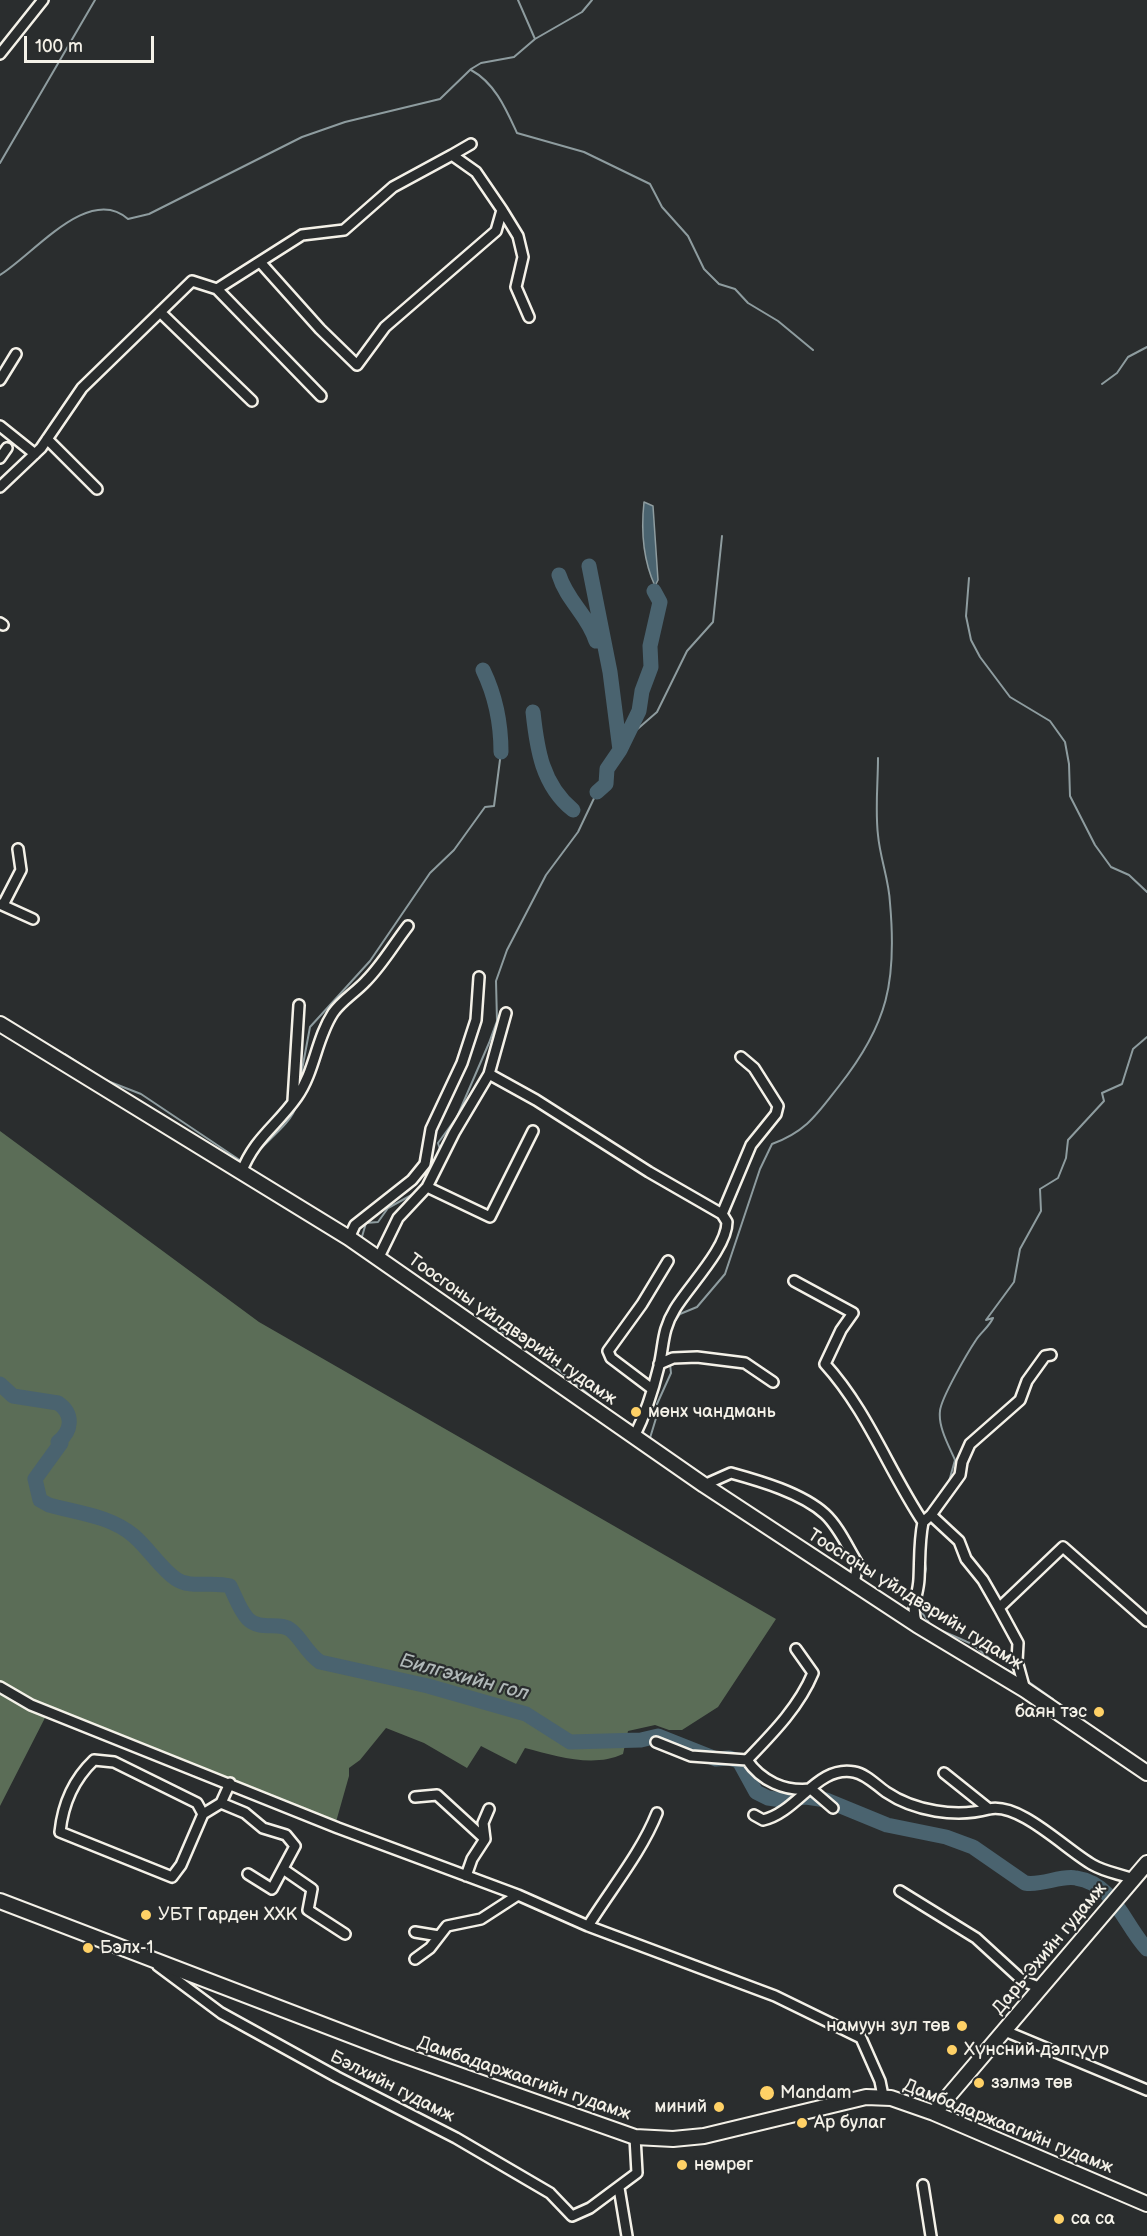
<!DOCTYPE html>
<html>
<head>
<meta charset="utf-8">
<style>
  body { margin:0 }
  #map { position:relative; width:1147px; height:2236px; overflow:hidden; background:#2a2d2e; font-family:"Balsamiq Sans",sans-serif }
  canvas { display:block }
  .scale { position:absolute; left:24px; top:36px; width:130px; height:27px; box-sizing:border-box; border:3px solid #f4f1e8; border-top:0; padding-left:8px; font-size:18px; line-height:21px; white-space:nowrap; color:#f4f1e8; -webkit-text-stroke:4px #2a2d2e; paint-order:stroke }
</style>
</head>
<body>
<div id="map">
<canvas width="1147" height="2236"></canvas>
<div class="scale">100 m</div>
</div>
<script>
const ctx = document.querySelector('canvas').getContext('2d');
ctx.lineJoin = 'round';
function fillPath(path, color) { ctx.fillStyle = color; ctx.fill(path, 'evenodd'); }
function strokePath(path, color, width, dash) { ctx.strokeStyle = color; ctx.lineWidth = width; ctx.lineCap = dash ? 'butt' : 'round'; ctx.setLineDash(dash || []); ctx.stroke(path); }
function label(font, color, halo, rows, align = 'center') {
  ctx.font = font + ' "Balsamiq Sans",sans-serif'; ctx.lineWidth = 4.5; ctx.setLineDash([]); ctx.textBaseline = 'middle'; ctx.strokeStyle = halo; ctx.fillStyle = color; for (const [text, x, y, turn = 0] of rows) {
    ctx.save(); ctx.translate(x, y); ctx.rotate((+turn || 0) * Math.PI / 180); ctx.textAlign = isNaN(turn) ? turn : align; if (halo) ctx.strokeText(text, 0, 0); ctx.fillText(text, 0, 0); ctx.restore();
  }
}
fillPath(new Path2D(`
  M0 1131 259 1322 776 1619 718 1707 682 1730H669L655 1725 628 1731 623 1754C593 1768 556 1756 525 1748L516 1764 481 1746 467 1768 424 1743 386 1728 360 1760 349 1768V1776L334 1829 50 1708 0 1806Z`), '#5b6d57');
const water = new Path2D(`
  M644 502 653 506 658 580 655 586C643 560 641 530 644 502Z`);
fillPath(water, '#4a636f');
strokePath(water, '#8e9c9f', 1.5);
strokePath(new Path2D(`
  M518 0 535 39
  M471 70C495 83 506 109 517 133L584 152 650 184 662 207 688 236 704 269 719 284 735 289 748 303 778 321 813 350
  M0 163 95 0
  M0 275C34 254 89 184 128 219L149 214 302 137 345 122 440 99 471 69 481 63 514 57 535 39 582 12 592 0
  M1102 384 1117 373 1128 357 1147 347
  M969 578 966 616 971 640 980 657 1010 697 1050 721 1065 742 1069 764 1070 796 1095 845 1111 867 1129 875 1147 892
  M626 739 657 712 687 651 713 622 722 536
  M65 1054 105 1080 141 1094 244 1163
  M299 1086 310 1027 370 961 430 873 454 850 485 807 494 806 501 752
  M441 1152 438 1143 457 1117 489 1043 497 1021 496 981 507 950 546 875 578 832 597 792
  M254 1156C266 1141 292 1123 296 1106
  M248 1167 296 1198
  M361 1240 366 1223 378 1222 388 1208 417 1192
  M485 1324 523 1341 603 1406 635 1427
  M670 1328 680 1314 697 1307 725 1274 760 1169 772 1144C807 1131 817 1114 839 1086 888 1024 897 981 890 903 889 880 880 858 878 835 875 810 878 783 878 758
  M639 1431 709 1479
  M650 1438 657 1415V1404L671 1373 670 1364
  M716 1484 841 1567
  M948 1485 955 1460C949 1446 938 1427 940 1411 941 1398 968 1352 976 1340 981 1332 989 1327 993 1318L986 1320 1014 1282 1020 1249 1041 1211 1040 1189 1058 1178 1066 1158 1068 1140 1104 1101 1102 1093 1122 1084 1133 1049 1147 1037
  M925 1531 931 1520
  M924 1557 926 1569 918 1607 930 1624
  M931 1626 972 1644 996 1664 1016 1675
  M1026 1680 1053 1699`), '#8e9c9f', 2);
strokePath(new Path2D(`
  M589 566 610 672 620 750 607 769 606 784 597 792
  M559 575C567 601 588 615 596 641
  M483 670C496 697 501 722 501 752
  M533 712C537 749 542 785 573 810
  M620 750 639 711 642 691 651 667 650 646 660 602 654 591
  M0 1384 13 1396 58 1403C74 1414 72 1431 58 1442L61 1443 35 1479 40 1500 49 1505C78 1513 111 1516 134 1536 149 1549 161 1569 176 1579 190 1589 212 1581 230 1586 235 1596 240 1611 248 1619 261 1632 280 1620 292 1631 303 1641 307 1653 320 1662L428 1686 526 1714 570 1742 641 1740 658 1736 716 1759 729 1758 739 1761 756 1792 768 1798 782 1800 806 1797 826 1800 887 1825 946 1837 973 1847 1025 1883C1042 1886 1060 1875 1076 1878 1115 1884 1124 1925 1147 1949`), '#4a636f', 15);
const street = new Path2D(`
  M0 54 43 0
  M452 155 471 144
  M502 210 518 236 523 257 516 287 529 317
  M217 289 321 396
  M160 312 252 401
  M0 380 16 354
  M0 426 35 454
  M47 439 97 489
  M0 458 7 448
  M0 487 41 448 82 388 192 281 217 289 302 235 344 230 393 187 452 155 476 172 502 210 496 231 385 327 357 365 320 329 260 262
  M0 623 3 625
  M0 904 33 919
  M3 905 21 870 18 849
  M506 1013 489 1074 536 1100 649 1172 722 1214 727 1222C727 1248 688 1287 675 1309 662 1330 664 1344 659 1366 653 1391 645 1415 634 1437
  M293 1101 299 1005
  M241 1173C255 1137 276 1127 297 1097 315 1071 316 1039 333 1013 341 1001 356 992 366 981 382 965 394 944 408 926
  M427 1187 490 1217 533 1131
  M722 1214 751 1145 776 1114 778 1106 754 1068 741 1057
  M349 1238 355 1225 412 1180 425 1164 431 1129 462 1063 476 1020 479 977
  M378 1259 398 1218 427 1187 454 1133 489 1074
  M794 1281 853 1313 841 1330 825 1364C867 1410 889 1471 923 1522
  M659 1364 673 1358 697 1357 745 1363 773 1382
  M652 1389 611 1358 608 1351 642 1304 668 1261
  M704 1485 731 1473C760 1481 802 1493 825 1514 839 1527 848 1548 858 1564L854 1583
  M931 1515 959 1541 966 1559 983 1580 999 1608
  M917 1625C910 1604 918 1598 919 1579 920 1559 919 1542 923 1522L931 1515 960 1475 962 1462 970 1444 1020 1400 1027 1381 1045 1356 1051 1355
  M0 1687 31 1705 338 1828 518 1895 588 1926 775 1996 861 2038 880 2081 883 2096
  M1025 1690 1017 1661 1018 1643 999 1608 1063 1547 1147 1621
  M656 1742 691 1756 747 1760C761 1781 785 1792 811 1789L833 1808
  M747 1760C772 1734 799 1707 813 1673L796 1649
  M944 1773 989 1809C1020 1802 1066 1850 1093 1865 1105 1872 1120 1874 1133 1879
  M415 1797 437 1795 485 1839
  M221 1803 245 1813 263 1828 286 1835 295 1846 272 1889 248 1874
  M203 1814 197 1803 114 1762 94 1760C73 1780 63 1803 60 1832L172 1877 181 1865 203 1814 221 1803 230 1783
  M754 1815 763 1820C798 1812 817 1765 854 1772 866 1774 876 1785 886 1792 914 1811 956 1818 989 1809
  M283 1869 312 1889 308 1910 345 1934
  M466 1876 472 1859 485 1839 483 1823 489 1809
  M900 1891 976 1938 1023 1981 1041 1988
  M588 1926C611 1889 641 1853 657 1813
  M415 1932 439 1936
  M415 1959 430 1948 447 1926 481 1919 518 1895
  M158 1966 221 2013 337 2077 456 2138 550 2193 572 2216 590 2208 637 2173 635 2137
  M1005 2031 1147 2090
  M923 2185 931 2236
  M619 2188 627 2236`);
const secondary = new Path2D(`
  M0 1024 349 1238 704 1485 917 1625 1025 1690 1147 1773
  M0 1901 397 2053 635 2137 673 2139 704 2136 866 2097 891 2098 934 2113 1147 2204
  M934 2113 1147 1863`);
strokePath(street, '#f4f1e8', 14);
strokePath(secondary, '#f4f1e8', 18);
strokePath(street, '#2a2d2e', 9);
strokePath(secondary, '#2a2d2e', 14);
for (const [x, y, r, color] of [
  [636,1412,6,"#ffd166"],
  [1099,1712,6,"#ffd166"],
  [146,1915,6,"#ffd166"],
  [88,1948,6,"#ffd166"],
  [962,2026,6,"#ffd166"],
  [952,2050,6,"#ffd166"],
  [979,2083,6,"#ffd166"],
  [767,2093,8,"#ffd166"],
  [719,2107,6,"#ffd166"],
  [802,2123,6,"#ffd166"],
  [682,2165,6,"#ffd166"],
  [1059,2219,6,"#ffd166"]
]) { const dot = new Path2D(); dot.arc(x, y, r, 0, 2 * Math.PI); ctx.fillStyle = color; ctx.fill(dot); strokePath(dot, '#2a2d2e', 2); }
label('18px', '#f4f1e8', '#2a2d2e', [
  ["Тоосгоны үйлдвэрийн гудамж",512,1330,35],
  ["Тоосгоны үйлдвэрийн гудамж",915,1600,32],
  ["Дарь-Эхийн гудамж",1050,1949,-50],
  ["Дамбадаржаагийн гудамж",524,2079,19],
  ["Бэлхийн гудамж",392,2087,27],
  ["Дамбадаржаагийн гудамж",1008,2127,22]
]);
label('18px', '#f4f1e8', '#2a2d2e', [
  ["мөнх чандмань",648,1412],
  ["баян тэс",1087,1712,"right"],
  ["УБТ Гарден ХХК",158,1915],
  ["Бэлх-1",100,1948],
  ["намуун зул төв",950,2026,"right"],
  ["Хүнсний дэлгүүр",964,2050],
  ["зэлмэ төв",991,2083],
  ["Mandam",780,2093],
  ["миний",707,2107,"right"],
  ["Ар булаг",814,2123],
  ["нөмрөг",694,2165],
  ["са са",1071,2219]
], 'left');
label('italic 20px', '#b0b8b8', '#2a2d2e', [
  ["Билгэхийн гол",464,1678,15]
]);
</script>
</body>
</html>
